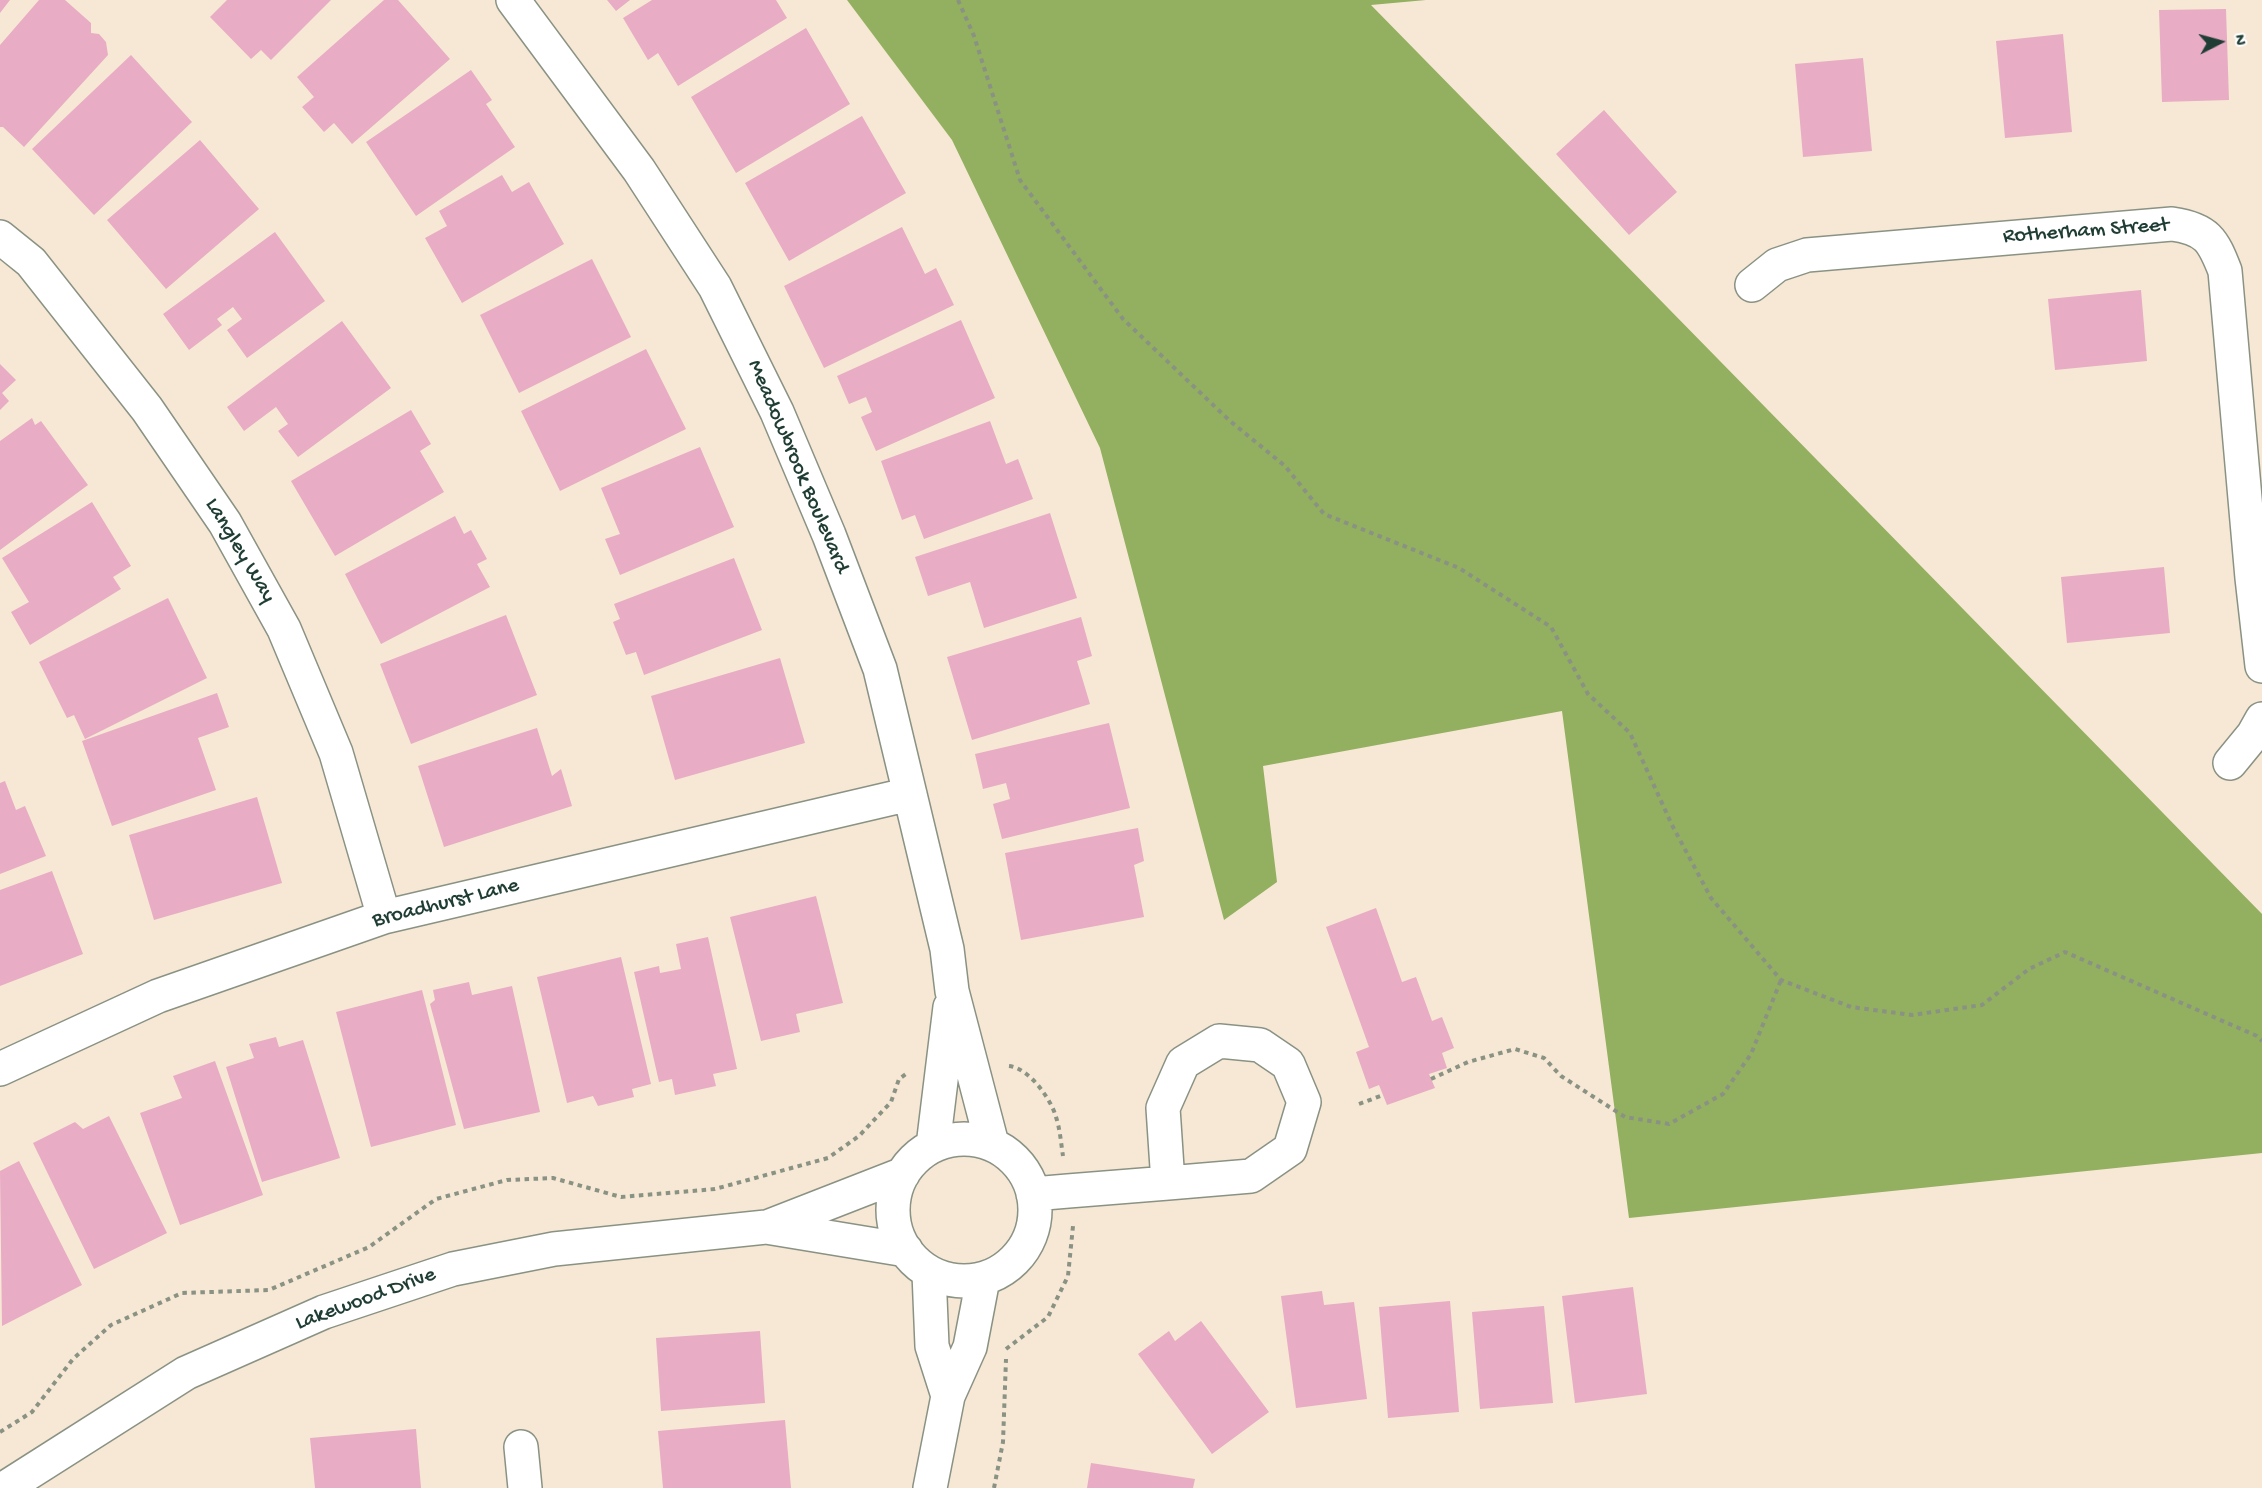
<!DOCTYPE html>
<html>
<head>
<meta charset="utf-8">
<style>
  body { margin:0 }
  #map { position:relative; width:2262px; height:1488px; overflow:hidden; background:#f6e8d4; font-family:"Gochi Hand",sans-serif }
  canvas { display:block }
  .north { position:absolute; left:2190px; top:12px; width:60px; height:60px; -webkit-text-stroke:4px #fff; paint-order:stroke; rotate:84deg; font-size:16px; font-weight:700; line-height:24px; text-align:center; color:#1f3d34 }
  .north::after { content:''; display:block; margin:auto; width:21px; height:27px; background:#1f3d34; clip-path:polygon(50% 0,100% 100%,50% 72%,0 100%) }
</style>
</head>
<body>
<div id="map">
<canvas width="2262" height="1488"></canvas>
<div class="north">N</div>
</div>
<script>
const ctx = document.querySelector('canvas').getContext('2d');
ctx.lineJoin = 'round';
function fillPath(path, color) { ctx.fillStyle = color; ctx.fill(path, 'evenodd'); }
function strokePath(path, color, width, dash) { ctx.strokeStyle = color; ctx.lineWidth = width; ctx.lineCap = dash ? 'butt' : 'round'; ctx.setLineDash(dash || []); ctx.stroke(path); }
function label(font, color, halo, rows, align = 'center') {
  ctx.font = font + ' "Gochi Hand",sans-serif'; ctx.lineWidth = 6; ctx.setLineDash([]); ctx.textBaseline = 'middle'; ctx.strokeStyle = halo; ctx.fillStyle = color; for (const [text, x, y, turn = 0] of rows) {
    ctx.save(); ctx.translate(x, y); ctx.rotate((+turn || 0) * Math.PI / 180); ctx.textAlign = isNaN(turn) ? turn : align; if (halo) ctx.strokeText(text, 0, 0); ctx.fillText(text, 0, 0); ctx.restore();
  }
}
fillPath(new Path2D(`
  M847 0H1426L1371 5 2262 914V1153L1629 1218 1562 711 1263 766 1277 882 1224 920 1100 448 952 140Z`), '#93af60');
fillPath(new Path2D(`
  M0 0H10L0 13Z
  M39 0H65L91 23V33L99 34 106 42 108 55 24 147 3 127H0V45Z
  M227 0H331L271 60 261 50 251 59 210 17Z
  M384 0H398L450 59 352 144 334 123 324 132 302 107 314 97 297 77Z
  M607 0H630L616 11Z
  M652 0H776L787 18 678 86 658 53 648 60 623 18Z
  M2226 9 2229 100 2162 102 2159 10Z
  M806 28 850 104 736 173 691 97Z
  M2063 34 2072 132 2005 138 1996 41Z
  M131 55 192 122 94 215 32 149Z
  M1863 58 1872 151 1803 157 1795 64Z
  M471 70 492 100 486 104 515 147 416 216 366 142Z
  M1604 110 1677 192 1629 235 1556 154Z
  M862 116 906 193 789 261 745 183Z
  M200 140 259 209 166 289 107 220Z
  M502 175 512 192 529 182 564 244 462 303 425 238 447 226 439 211Z
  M902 227 925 274 936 268 954 305 824 368 784 286Z
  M275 232 325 301 247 358 227 330 242 319 233 307 217 319 222 325 189 350 163 314Z
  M592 259 631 337 519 393 480 315Z
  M2141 290 2147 361 2055 370 2048 299Z
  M961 320 995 398 876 451 861 417 872 412 866 397 849 404 837 376Z
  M342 321 391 388 298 457 278 431 288 424 276 407 244 431 227 407Z
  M646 349 686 429 560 491 521 411Z
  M0 364 16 380 2 393 9 401 0 410Z
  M411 410 431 444 420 451 444 492 335 556 291 481Z
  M32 418 35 425 41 421 88 485 0 550V441Z
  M990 421 1006 464 1018 459 1033 499 924 539 915 515 902 520 881 461Z
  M700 447 734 527 620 575 605 539 620 534 601 488Z
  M92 502 131 566 113 577 121 589 30 645 11 612 29 602 2 558Z
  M1050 513 1077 598 984 628 970 582 928 596 915 557Z
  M455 516 464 534 471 530 487 559 477 564 490 587 381 644 345 574Z
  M734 558 762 630 644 675 636 652 626 655 613 622 620 619 614 604Z
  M2164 567 2170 633 2067 643 2061 577Z
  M168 598 207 678 85 739 74 715 67 718 39 662Z
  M506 615 537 695 411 744 380 664Z
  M1081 617 1092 656 1077 661 1090 704 972 740 947 657Z
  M780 658 805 743 675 780 651 696Z
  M217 693 229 727 198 738 216 790 112 826 82 741Z
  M1109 723 1130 808 1002 839 993 804 1010 799 1006 783 983 789 975 754Z
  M537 728 552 776 561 769 572 806 444 847 418 766Z
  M5 781 16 810 25 806 46 856 0 874V783Z
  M257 797 282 883 154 920 129 835Z
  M1138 828 1144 861 1134 865 1144 917 1021 940 1005 853Z
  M52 871 83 954 0 986V890Z
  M816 896 843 1003 796 1014 800 1032 761 1041 730 917Z
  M1376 908 1402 982 1416 977 1432 1021 1442 1017 1454 1048 1442 1053 1447 1068 1429 1074 1435 1088 1387 1105 1379 1085 1369 1089 1356 1052 1369 1047 1326 927Z
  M708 937 737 1069 713 1074 716 1086 675 1095 672 1079 659 1082 634 972 659 966 660 973 681 969 676 944Z
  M621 957 651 1084 632 1089 634 1097 598 1106 593 1096 567 1103 537 977Z
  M469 982 472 995 512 986 540 1112 464 1129 430 1004 435 1000 433 990Z
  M422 990 456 1125 371 1147 336 1012Z
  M276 1037 279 1047 303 1040 340 1158 262 1182 226 1067 254 1058 249 1044Z
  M215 1061 263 1195 180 1225 140 1113 182 1098 173 1076Z
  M109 1116 167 1233 94 1269 33 1143 75 1122 83 1129Z
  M19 1161 82 1285 2 1326 0 1171Z
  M1633 1287 1647 1394 1575 1403 1562 1296Z
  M1322 1291 1324 1305 1354 1302 1367 1399 1296 1408 1281 1296Z
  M1450 1301 1459 1412 1388 1418 1379 1307Z
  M1544 1306 1553 1403 1480 1409 1472 1312Z
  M1201 1321 1269 1412 1212 1454 1138 1354 1169 1331 1175 1341Z
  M760 1331 765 1403 661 1411 656 1338Z
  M785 1420 791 1488H663L658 1431Z
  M416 1429 421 1488H315L310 1438Z
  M1091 1463 1195 1479 1193 1488H1087Z`), '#e8acc5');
const minor = new Path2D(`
  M513 0 639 170 715 287 777 412 829 535 880 669 947 949 952 991 992 1144
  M0 237 31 262 147 409 225 523 284 629 336 753 384 917
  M1752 285 1777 265 1807 255 2172 224C2207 229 2213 240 2225 271L2252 578 2262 666
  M2230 763 2253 735 2262 719
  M0 1069 158 996 384 917 910 794
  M893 1210a71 71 0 1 1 142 0a71 71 0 1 1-142 0Z
  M933 1146 950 1007
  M1033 1194 1068 1191 1168 1183 1251 1176 1290 1149 1304 1102 1288 1064 1260 1045 1219 1041 1183 1063 1163 1108 1168 1183
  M767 1227 903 1174
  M929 1273 932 1346 948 1396
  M521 1447 525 1488
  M5 1488 186 1373 324 1312 453 1269 554 1249 766 1227 906 1250
  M930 1488 948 1396 970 1347 983 1279`);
strokePath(minor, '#8a9284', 36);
strokePath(new Path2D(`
  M958 0 974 36 1020 180 1123 319 1230 421 1285 466 1324 514 1459 568 1551 627 1588 694 1630 733 1672 825 1711 898 1781 980 1851 1007 1912 1015 1982 1005 2029 969 2065 952 2257 1036 2262 1041
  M1009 1066C1029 1068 1051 1099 1056 1117 1060 1129 1061 1143 1063 1156
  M1431 1079 1468 1062 1515 1049 1544 1058 1561 1076 1625 1117 1669 1124 1723 1094 1751 1054 1781 980
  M1359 1104 1383 1095
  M1006 1349 1048 1317 1068 1276 1073 1226
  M0 1432 32 1412 73 1359 111 1325 182 1293 269 1290 369 1247 436 1199 507 1180 553 1178 621 1197 715 1189 828 1158 859 1136 891 1102 899 1079 906 1074
  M994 1488 1003 1442 1006 1359`), '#8a9284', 4, [4.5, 4.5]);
strokePath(minor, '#fff', 33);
label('22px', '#1f3d34', '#fff', [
  ["Rotherham Street",2086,232,-4],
  ["Meadowbrook Boulevard",797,467,67],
  ["Langley Way",239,551,59],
  ["Broadhurst Lane",446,904,-14],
  ["Lakewood Drive",366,1300,-20]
]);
</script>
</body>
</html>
